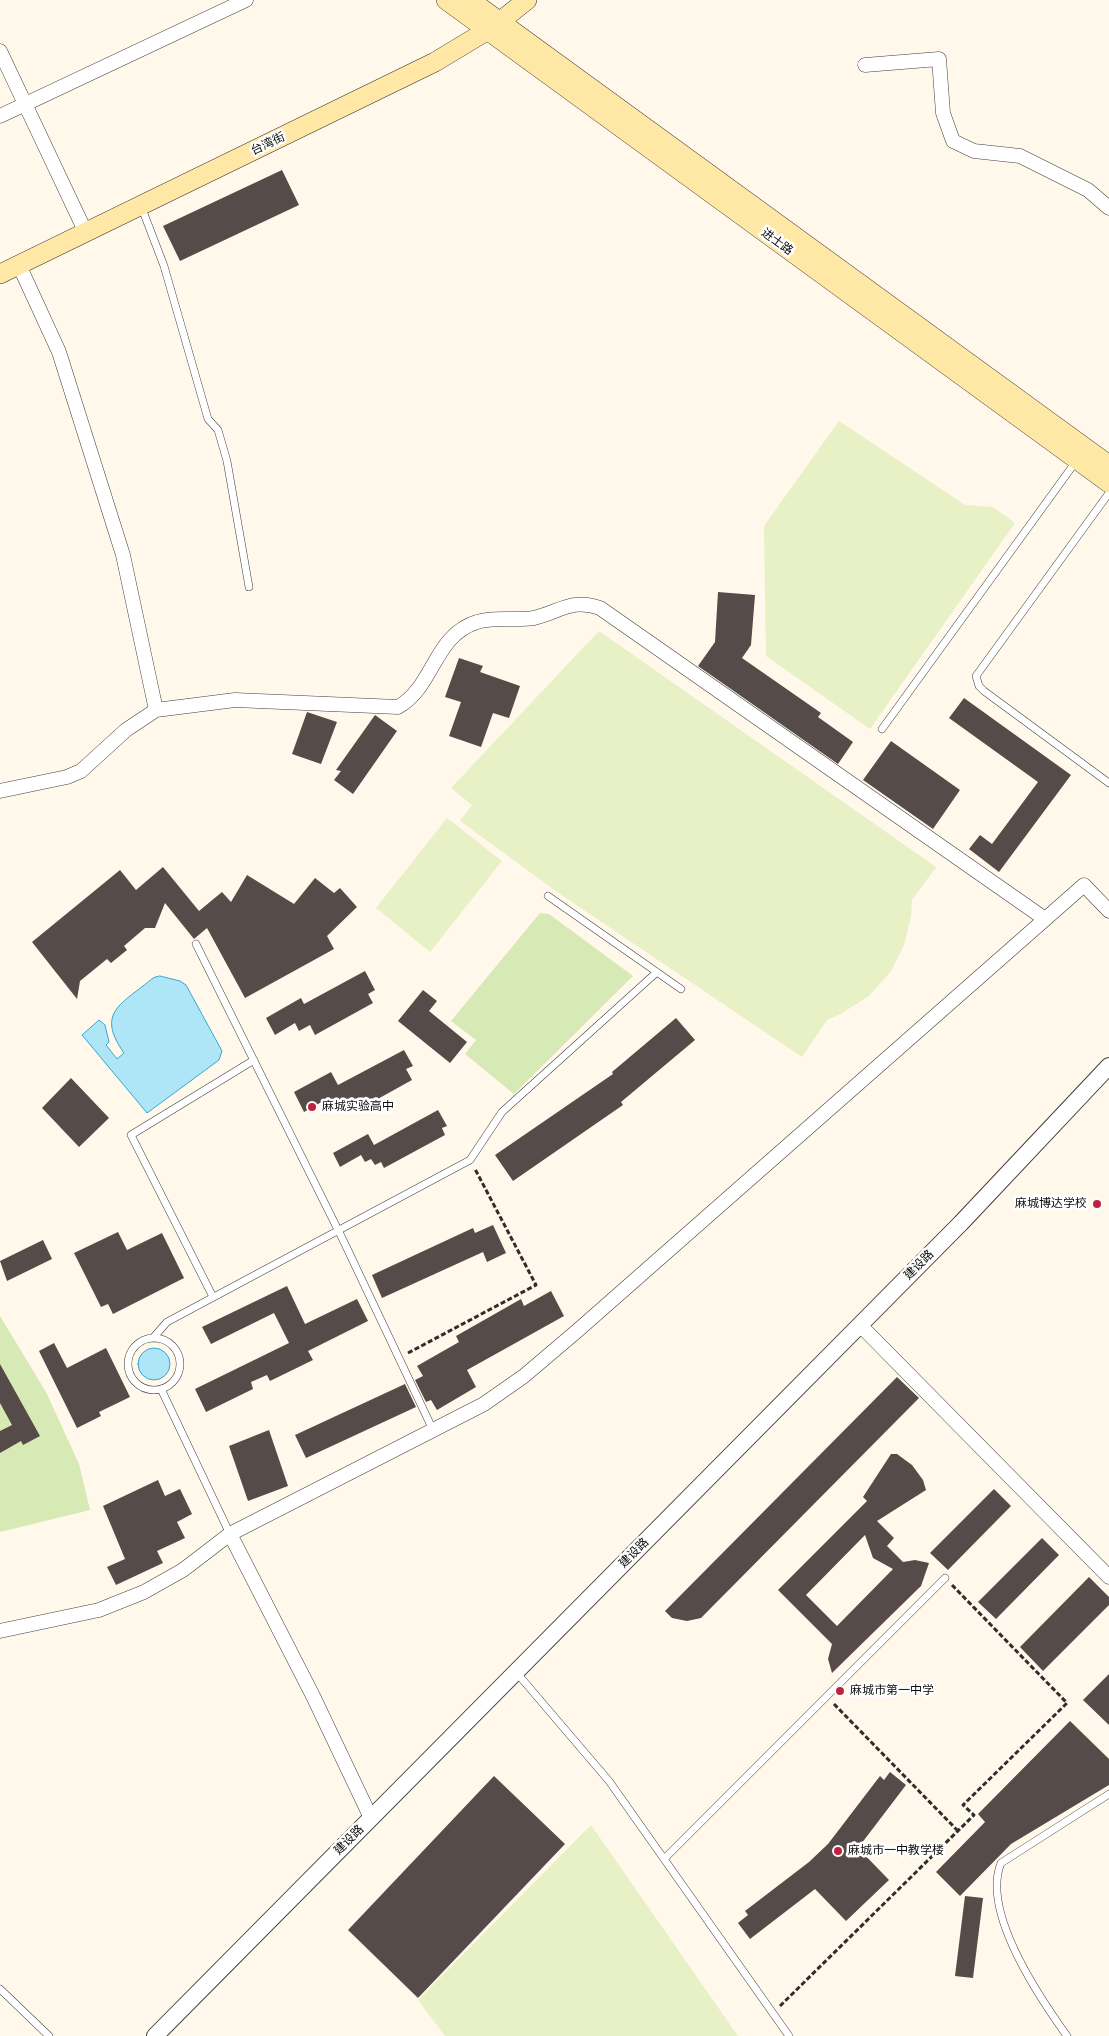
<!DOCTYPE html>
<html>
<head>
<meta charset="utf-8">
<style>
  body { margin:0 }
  canvas { display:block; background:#fff8eb }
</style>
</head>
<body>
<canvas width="1109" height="2036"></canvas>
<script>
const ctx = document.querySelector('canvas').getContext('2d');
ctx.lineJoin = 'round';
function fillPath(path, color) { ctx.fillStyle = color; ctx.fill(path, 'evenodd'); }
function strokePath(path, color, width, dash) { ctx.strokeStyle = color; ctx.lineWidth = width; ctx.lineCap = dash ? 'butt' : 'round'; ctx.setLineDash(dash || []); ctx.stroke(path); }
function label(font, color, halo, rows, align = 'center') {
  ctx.font = font + ' "Libre Baskerville","Noto Sans SC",serif'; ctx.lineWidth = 5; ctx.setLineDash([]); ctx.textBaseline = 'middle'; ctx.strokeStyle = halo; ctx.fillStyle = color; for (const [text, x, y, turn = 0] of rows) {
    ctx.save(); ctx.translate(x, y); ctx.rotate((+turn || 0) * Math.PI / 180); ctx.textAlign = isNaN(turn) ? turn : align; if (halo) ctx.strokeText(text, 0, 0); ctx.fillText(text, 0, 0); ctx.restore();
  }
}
fillPath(new Path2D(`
  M540 913 549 914 633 976 514 1094 465 1054 476 1040 451 1021Z
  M0 1316 46 1392 79 1464 90 1510 0 1532Z`), '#d7e9b4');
fillPath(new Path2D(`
  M839 421 965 505 993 507 1015 523 870 729 766 656 764 526Z
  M599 631 936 867 912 900 911 916 904 945 891 971 869 996 842 1013 827 1020 802 1057 560 894 460 821 472 805 451 788Z
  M447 818 502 861 430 952 376 908Z
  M591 1825 738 2036H445L418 2000Z`), '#e8f0c6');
const water = new Path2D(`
  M160 976 180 981 186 985 222 1051 219 1060 147 1113 82 1035 99 1020 105 1025 109 1042 106 1045 117 1059 124 1053C95 1012 122 1004 153 978Z
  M138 1364a16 16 0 1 1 32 0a16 16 0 1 1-32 0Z`);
fillPath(water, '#afe6f7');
strokePath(water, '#35a7cf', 1);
fillPath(new Path2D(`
  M282 170 299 205 180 261 163 226Z
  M718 592 755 595 751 645 742 658 821 713 818 717 853 742 838 764 698 666 715 642Z
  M459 658 483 666 480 672 520 686 509 718 493 713 481 747 449 736 461 702 445 697Z
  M964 698 1071 775 999 872 969 849 980 835 992 844 1038 782 949 718Z
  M307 712 337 722 321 764 292 754Z
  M375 715 397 731 353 794 334 780 341 771 336 770Z
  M891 741 960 790 933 829 863 780Z
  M163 867 199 911 222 892 231 902 247 875 294 904 315 878 334 893 340 888 357 907 327 936 334 949 245 998 207 928 194 939 165 903 155 928H145L124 946 127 950 111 963 107 959 80 981 77 999 32 942 120 870 136 890Z
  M365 971 375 990 368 994 373 1003 315 1035 310 1025 299 1031 295 1023 275 1035 266 1018 301 998 304 1004Z
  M423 990 437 1001 429 1011 467 1042 450 1063 398 1021Z
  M676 1018 695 1040 621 1102 623 1105 513 1181 495 1155 613 1074 612 1072Z
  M404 1050 413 1066 406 1069 412 1080 356 1111 350 1100 331 1111 325 1100 304 1112 294 1092 331 1072 338 1085Z
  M71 1078 109 1118 79 1147 42 1108Z
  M438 1110 447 1126 442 1128 445 1135 384 1168 381 1162 375 1165 371 1159 365 1162 361 1155 340 1167 333 1153 368 1134 374 1145Z
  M493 1225 506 1253 487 1262 483 1252 382 1298 372 1275 473 1228 475 1233Z
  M118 1232 127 1250 162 1233 184 1278 113 1314 108 1304 101 1307 74 1253Z
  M43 1240 52 1259 7 1281 0 1261Z
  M287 1286 305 1324 357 1299 368 1321 308 1351 313 1360 270 1381 267 1375 251 1382 253 1389 206 1412 195 1389 289 1343 274 1313 211 1344 202 1327Z
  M551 1291 564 1316 467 1370 476 1387 437 1410 431 1400 426 1402 415 1380 423 1376 417 1366 459 1342 456 1336 521 1299 524 1306Z
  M54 1343 67 1368 106 1348 130 1397 99 1412 101 1416 77 1428 39 1351Z
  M0 1364 40 1436 23 1445 21 1441 0 1453V1431L12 1425 0 1403Z
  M897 1377 919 1398 701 1618 687 1621 672 1618 665 1611Z
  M405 1384 416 1407 306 1458 295 1435Z
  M269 1430 288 1486 248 1501 229 1446Z
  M891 1454H897L912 1465 923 1480 926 1490 877 1521 894 1538 887 1546 903 1562 915 1560 929 1563 921 1586 832 1673 828 1659 832 1644 778 1590 867 1501 863 1497ZM865 1535 873 1558 893 1569 837 1626 806 1595Z
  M158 1480 165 1496 180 1489 192 1514 177 1522 185 1538 157 1551 163 1563 116 1585 107 1567 125 1559 103 1506Z
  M994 1489 1011 1506 948 1570 930 1553Z
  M1042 1538 1059 1555 996 1619 978 1602Z
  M1089 1577 1109 1597V1605L1043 1671 1020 1647Z
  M1109 1674V1725L1083 1700Z
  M1070 1721 1109 1759V1785L1011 1844 960 1896 936 1872 985 1822 978 1814Z
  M890 1772 906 1785 858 1848 889 1880 846 1921 815 1889 750 1939 738 1923 748 1915 745 1911 809 1862 828 1844 880 1776 884 1780Z
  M494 1776 565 1844 418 1998 348 1930Z
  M965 1896 983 1898 973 1978 955 1976Z`), '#554b48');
const service = new Path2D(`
  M141 206 164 266 208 419 218 430 227 461 249 587
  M1109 493 976 676 979 686 984 691 1109 783
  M882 729 1077 460
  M548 896 681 989
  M196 944 344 1242 433 1430
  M213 1297 131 1135 254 1060
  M153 1338 167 1322 470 1160 502 1112 657 972
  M128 1364a26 26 0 1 1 52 0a26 26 0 1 1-52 0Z
  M161 1389 230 1534
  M516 1672 609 1781 789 2036
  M664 1859 945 1578
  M0 1989 49 2036
  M1067 2036C1039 1997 981 1912 1001 1863L1109 1794`);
const minor = new Path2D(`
  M0 51 86 233
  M865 65 939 59 943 113 953 141 974 151 1020 156 1088 190 1109 208
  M0 116 246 0
  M19 265 59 352 123 555 156 710
  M0 791 67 777 81 771 126 730 156 710 235 700 398 707C434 687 434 635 477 622 495 616 515 621 534 618 560 612 571 598 600 608L1045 919
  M860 1325 1109 1577
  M230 1534 313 1696 371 1818
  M0 1631 99 1610 144 1592 183 1570 230 1534 484 1404 524 1376 577 1331 1084 885 1109 911`);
const tertiary = new Path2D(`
  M155 2036 961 1223 1109 1066`);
const secondary = new Path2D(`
  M446 0 1109 483
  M470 0 1109 465
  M0 274 435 62 493 27 527 0`);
strokePath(service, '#3f3f3f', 8);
strokePath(minor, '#3f3f3f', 15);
strokePath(tertiary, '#3f3f3f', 18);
strokePath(secondary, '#2e2e2e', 20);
strokePath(new Path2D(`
  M408 1353 536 1285 475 1169
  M834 1704 958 1831
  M780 2006 974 1815 963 1805 1067 1703 952 1585`), '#2e2e2e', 3, [5, 2.5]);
strokePath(service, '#fff', 7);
strokePath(minor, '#fff', 14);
strokePath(tertiary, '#fff', 16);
strokePath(secondary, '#ffe8a6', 19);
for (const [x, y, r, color] of [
  [312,1107,5,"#be2240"],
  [1097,1204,5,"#be2240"],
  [840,1691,5,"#be2240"],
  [838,1851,5,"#be2240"]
]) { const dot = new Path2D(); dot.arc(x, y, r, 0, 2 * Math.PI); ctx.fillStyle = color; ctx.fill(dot); strokePath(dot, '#fff', 2); }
label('12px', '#0c0c0c', '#fff', [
  ["台湾街",268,144,-26],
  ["进士路",777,242,36],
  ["建设路",919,1265,-45],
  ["建设路",634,1553,-45],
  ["建设路",349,1840,-45]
]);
label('12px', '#0c0c0c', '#fff', [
  ["麻城实验高中",322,1107],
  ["麻城博达学校",1087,1204,"right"],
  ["麻城市第一中学",850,1691],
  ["麻城市一中教学楼",848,1851]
], 'left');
</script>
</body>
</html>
